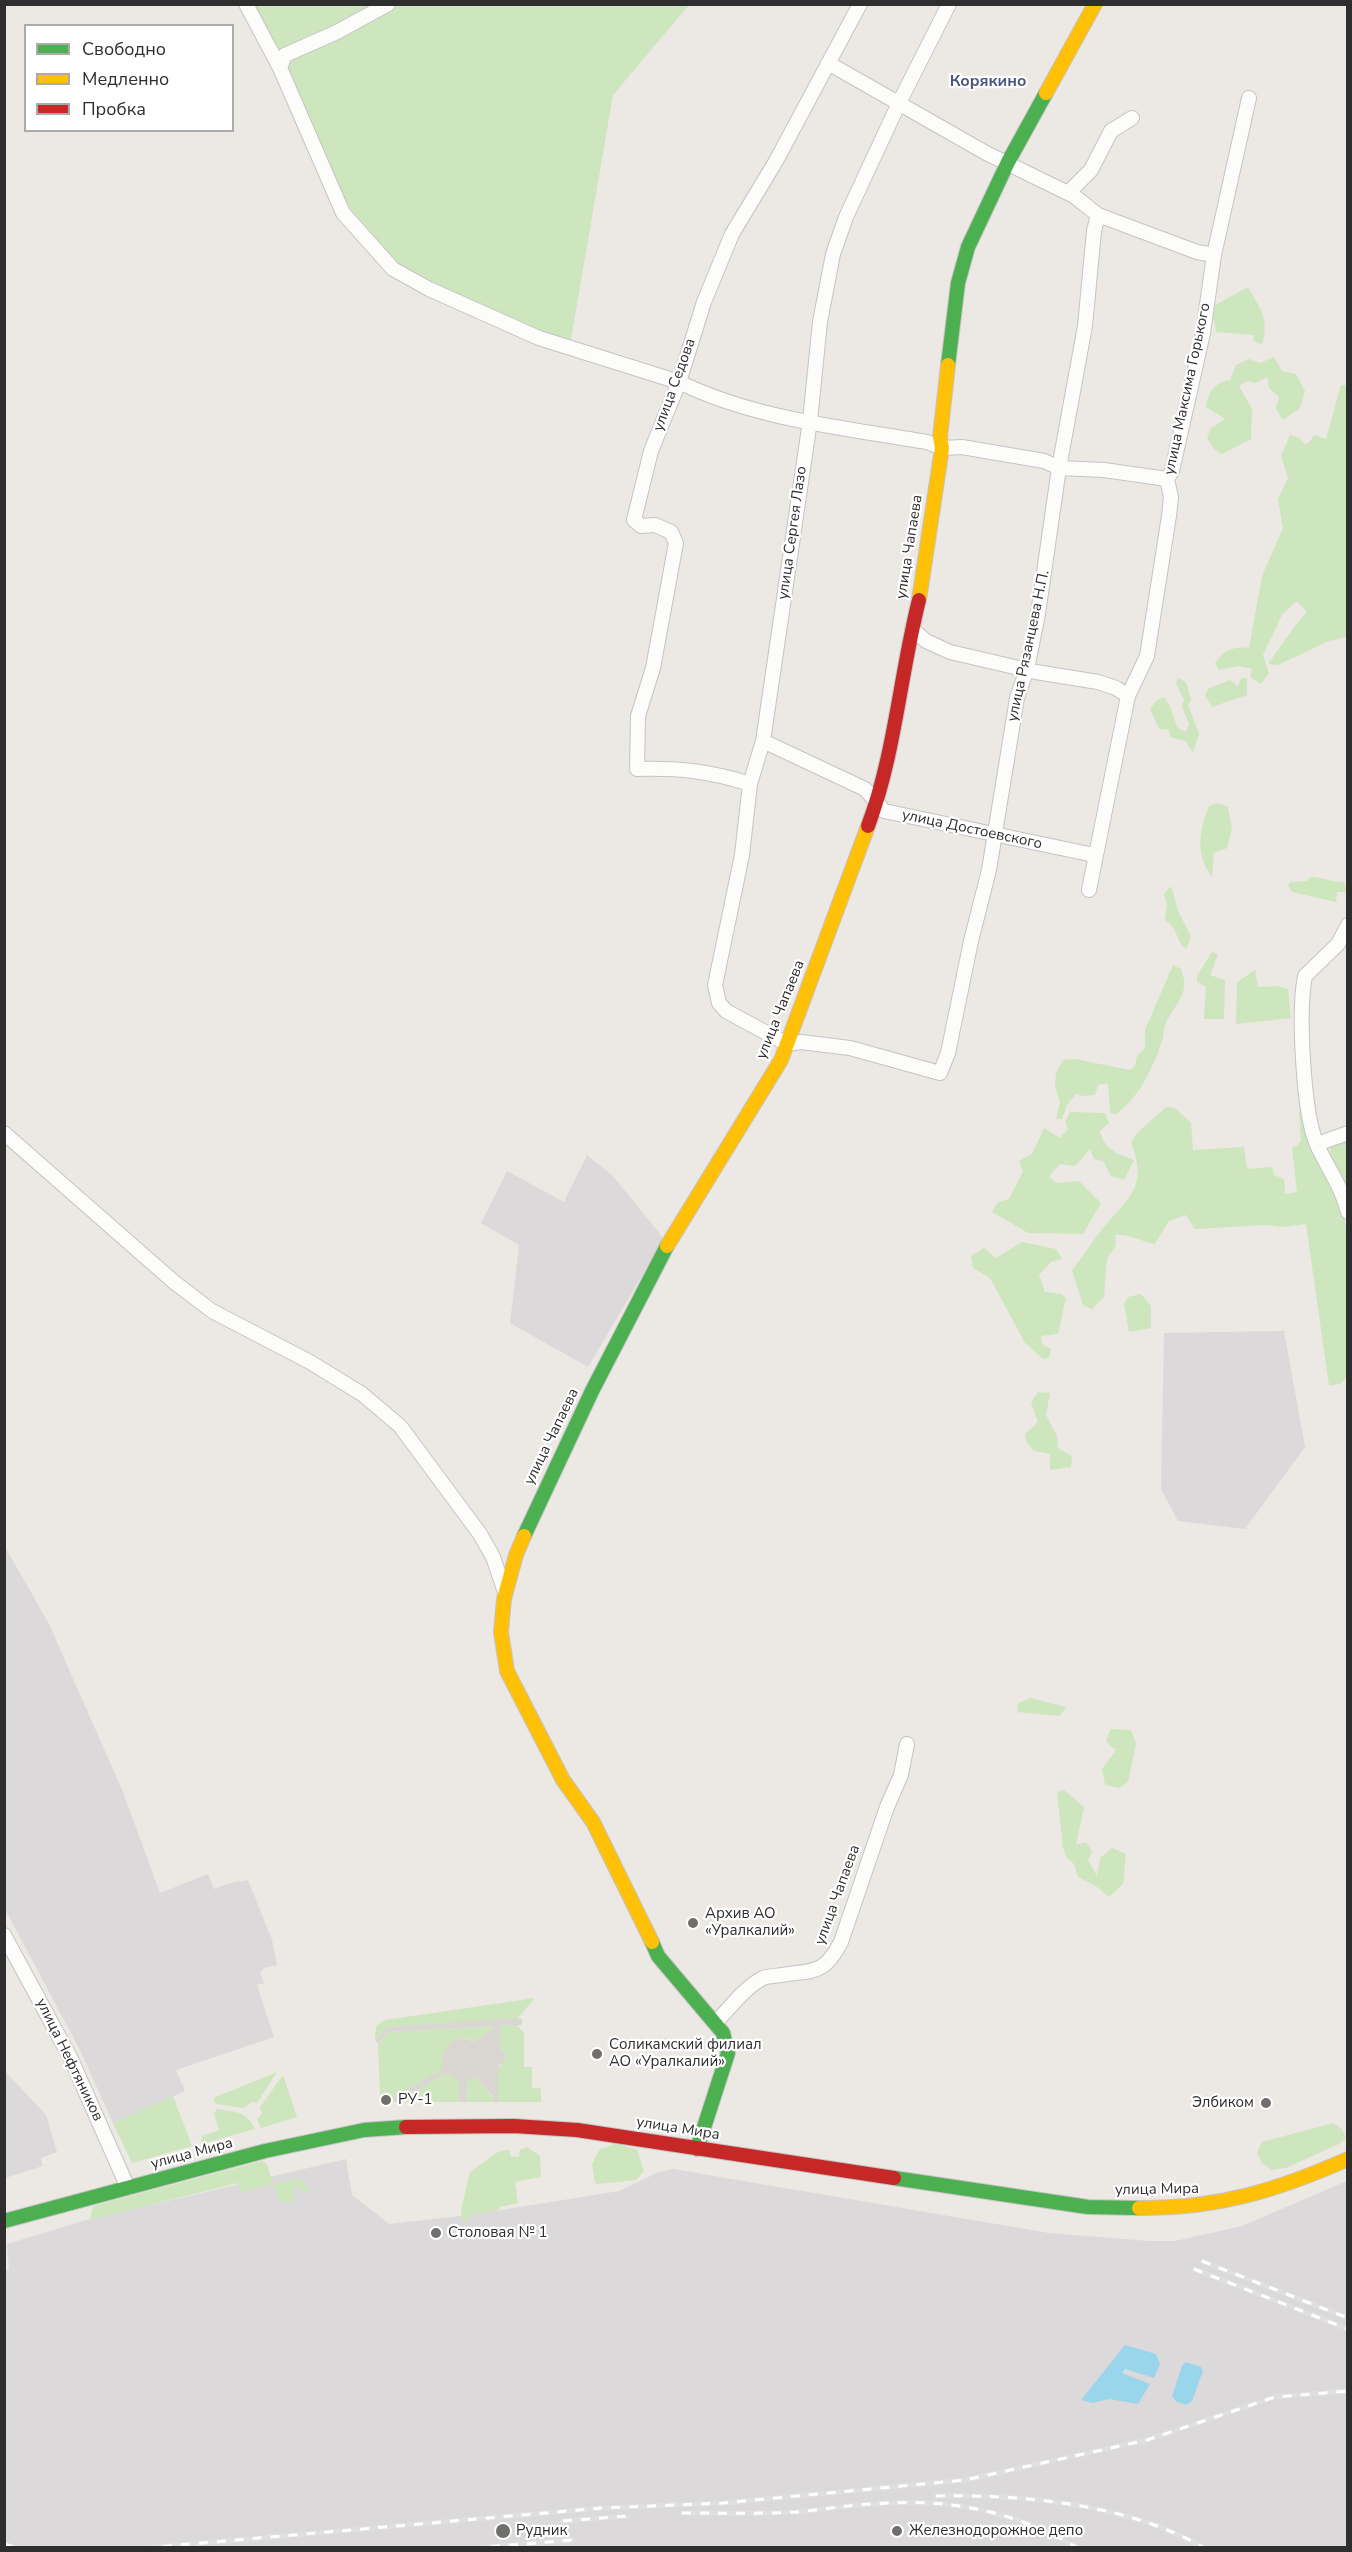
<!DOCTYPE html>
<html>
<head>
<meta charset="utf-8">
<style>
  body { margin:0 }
  #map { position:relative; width:1352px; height:2552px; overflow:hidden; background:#ece8e4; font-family:"Nunito Sans",sans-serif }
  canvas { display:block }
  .frame { position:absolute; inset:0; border:6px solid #2e2e2e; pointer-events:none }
  .legend { position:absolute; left:24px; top:24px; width:210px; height:108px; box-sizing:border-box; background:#fff; border:2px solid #ababab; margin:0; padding:8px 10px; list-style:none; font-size:18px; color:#2e2e2e }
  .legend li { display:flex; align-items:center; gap:12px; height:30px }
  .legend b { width:30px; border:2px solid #ababab }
</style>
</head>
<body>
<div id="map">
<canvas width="1352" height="2552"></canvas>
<div class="frame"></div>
<ul class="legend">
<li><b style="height:8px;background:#4caf50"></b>Свободно</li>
<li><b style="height:8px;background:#ffc107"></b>Медленно</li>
<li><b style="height:8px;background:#c62828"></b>Пробка</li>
</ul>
</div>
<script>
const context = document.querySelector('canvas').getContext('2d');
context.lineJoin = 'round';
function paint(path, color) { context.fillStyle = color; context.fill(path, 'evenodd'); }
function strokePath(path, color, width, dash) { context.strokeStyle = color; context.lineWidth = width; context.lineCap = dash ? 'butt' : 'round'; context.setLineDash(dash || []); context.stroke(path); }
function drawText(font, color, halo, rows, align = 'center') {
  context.font = font + ' "Nunito Sans",sans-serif'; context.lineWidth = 4.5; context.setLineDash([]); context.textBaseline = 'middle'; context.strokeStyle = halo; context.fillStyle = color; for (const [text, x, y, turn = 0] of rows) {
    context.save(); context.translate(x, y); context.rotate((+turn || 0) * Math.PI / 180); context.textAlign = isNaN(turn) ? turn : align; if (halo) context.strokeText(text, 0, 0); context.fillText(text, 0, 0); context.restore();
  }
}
const industrial = new Path2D(`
  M587,1155L613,1176L664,1239L588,1367L510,1323L519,1245L481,1223L507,1171L564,1202Z
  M1284,1331L1305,1447L1245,1529L1178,1521L1161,1489L1164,1333Z
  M4,1545L49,1624L123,1792L160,1893L208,1874L214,1889L230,1883L248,1880L272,1940L277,1965L264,1968L260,1973L264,1983L257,1985L274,2037L176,2070L185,2091L113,2123L80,2050L5,1909Z
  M5,2071L46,2115L57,2152L41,2158L43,2166L5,2178Z
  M346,2159L352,2195L389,2224L470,2215L619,2191L657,2173L673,2169L1049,2233L1149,2241H1175L1242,2226L1347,2181V2547L5,2548L4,2271L9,2269L7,2244L83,2221Z`);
const green = new Path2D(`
  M246,5H689L613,95L570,345L455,303L387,256L354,216Z
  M1248,287C1260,309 1270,319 1262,345L1253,341L1254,335L1216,332L1215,324L1211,314L1213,306Z
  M1274,357L1282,371L1296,374L1305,391L1300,408L1283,420L1276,409L1279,397L1269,388L1267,377L1256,383L1248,381L1239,386L1252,409L1251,439L1222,454L1214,449L1207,438L1211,428L1225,419L1206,407C1208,392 1214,383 1230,380L1236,365L1249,359L1260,363Z
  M1341,385H1348L1347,637L1329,641L1278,665L1268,664L1297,623L1307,612L1297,601L1283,613L1263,655L1269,673L1261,684L1250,677L1252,669L1239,666L1219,670L1215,663C1224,650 1233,646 1249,648L1262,576L1283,528L1278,499L1288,478L1281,456L1290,435L1299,438L1306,445L1315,435L1326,439Z
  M1178,678L1186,682L1191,700L1188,705L1199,734L1193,752L1185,741L1170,737L1169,730L1159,729L1150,709L1156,701L1164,697L1170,706L1177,727L1186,732L1189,724L1182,707L1184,700L1176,683Z
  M1241,678H1247V695L1212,707L1205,695L1208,689L1230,680L1238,686Z
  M1216,803L1228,807L1232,828L1227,848L1214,853L1212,877C1195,854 1199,831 1209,806Z
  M1311,877C1321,877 1336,883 1344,882L1347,892H1337L1336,902L1292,892L1288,885L1291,882L1306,881Z
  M1171,886C1175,895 1176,908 1180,915C1184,923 1188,929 1191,937L1186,949C1174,939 1180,930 1165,920L1167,905L1164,894Z
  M1212,952L1218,954L1210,975L1225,980L1224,1019H1204L1206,987L1197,982V976Z
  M1173,965L1181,969C1191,994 1176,1002 1166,1023C1163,1029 1164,1035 1162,1041C1153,1067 1140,1097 1116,1114L1110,1113L1108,1083L1098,1085L1095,1095L1081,1096L1076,1094L1067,1105L1062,1119H1056L1060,1102L1055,1087L1056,1073L1063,1060L1075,1059L1130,1070L1135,1066L1137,1056L1145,1048V1030Z
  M1255,970L1258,987L1278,986L1288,989L1291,1018L1236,1024L1237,982Z
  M1166,1107L1175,1108L1191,1123L1193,1150L1244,1147L1247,1169L1272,1167L1274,1175L1284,1179L1285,1194L1297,1192L1292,1147L1298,1145L1301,1140L1299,1110L1303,1111L1313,1154L1336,1188L1334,1196L1342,1200L1348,1244L1347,1376L1342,1383L1329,1386L1306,1224L1281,1227L1266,1225L1195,1229L1186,1215L1169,1221L1155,1244C1138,1241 1133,1234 1115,1235L1116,1245L1107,1259L1104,1297L1092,1309L1083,1305L1072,1270C1083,1257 1092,1241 1103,1228C1130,1196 1148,1187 1131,1142L1137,1133Z
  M1070,1112L1105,1113L1109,1123L1100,1131C1104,1149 1117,1154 1134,1160L1124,1180L1111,1176L1103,1161L1094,1159L1090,1149L1075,1166L1060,1164L1049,1176L1056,1183L1079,1181L1101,1203L1083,1234L1028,1233L992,1212L998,1202L1009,1199L1023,1171L1019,1161L1032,1154L1044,1128L1060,1138L1068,1129L1065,1122Z
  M1347,1137V1186C1335,1176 1328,1159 1331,1143Z
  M1022,1242L1056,1249L1062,1259L1051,1262L1039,1275L1045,1292L1061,1294L1066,1298L1058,1334L1041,1336L1042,1344L1051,1349L1049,1358L1043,1359L1025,1343L990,1278L973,1268L971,1256L984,1248L996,1258Z
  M1141,1294L1151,1306V1328L1129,1332L1124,1304L1128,1297Z
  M1038,1392L1050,1393L1046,1415L1057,1436L1058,1448L1072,1456L1071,1467L1050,1470V1454L1034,1451L1027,1443L1025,1434L1038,1422L1031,1403Z
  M1031,1698L1066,1707L1060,1716L1017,1712L1018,1703Z
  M1110,1729L1131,1730L1136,1744L1128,1782L1119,1788L1105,1785L1102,1769L1116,1750L1106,1742Z
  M1064,1790L1084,1807L1076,1845L1086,1842L1092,1851L1088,1860L1097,1876L1100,1858L1112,1848L1126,1854L1123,1884L1109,1897L1097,1887L1078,1877L1074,1864L1067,1858L1063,1848L1057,1792Z
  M535,1998L517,2019L388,2027L375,2040L376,2026L385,2020Z
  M517,2025L524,2033V2067H532V2088H541V2102H498V2067L501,2066L503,2052L500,2050V2026Z
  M495,2026V2028L475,2042L465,2038L451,2041L443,2066L444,2069L395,2097L394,2102H391V2096H380L378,2043L389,2032Z
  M277,2072L257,2103L252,2102L244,2108L216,2104L213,2098Z
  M446,2073L459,2080V2102H404V2097Z
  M283,2075L297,2117L261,2128L257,2119L262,2114L260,2107Z
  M475,2077L494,2098V2102H466L467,2081Z
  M173,2096L192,2146L132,2163L113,2123Z
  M217,2109C236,2112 247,2111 255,2129L201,2144L202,2136L219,2130L214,2114Z
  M1333,2123L1342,2129L1346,2138L1339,2144L1286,2168L1272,2170L1262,2163L1257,2152L1262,2142Z
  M615,2144L637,2149L644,2171L636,2180L598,2184L595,2183L592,2164L600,2149Z
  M527,2147L540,2156L541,2177L515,2182L518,2203L500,2207L499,2210L470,2215V2219L462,2220L461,2210L470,2172L498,2152L510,2149V2156L519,2157L520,2150Z
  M262,2161L267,2164L273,2184L301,2178L310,2192L303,2193L300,2187L297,2186L293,2190L297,2196L290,2202H280L273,2184L241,2192L238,2183L90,2220L93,2206Z`);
const plaza = new Path2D(`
  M514,2018L522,2019V2025L500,2026V2049L505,2054L506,2059L498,2067V2102H494V2097L475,2077L467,2081L466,2102H459V2081L446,2073L405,2097L404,2102H394L395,2097L443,2069L442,2055L451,2041L462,2038L475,2042L495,2026L389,2032L378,2043L375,2040L388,2027Z`);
const water = new Path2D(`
  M1125,2345L1156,2354L1160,2364L1154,2378L1125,2369L1122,2373L1150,2384L1138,2404L1109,2399L1093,2403L1081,2400Z
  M1186,2362L1201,2367L1203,2371L1192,2401L1186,2405L1177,2402L1172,2396L1182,2366Z`);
const street = new Path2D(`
  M246,4L280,68L343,213L393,269L429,289L539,338L679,382C754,419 845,428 927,442L942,448L962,447L1044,461L1059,468L1104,470L1167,479
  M949,4L899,103L846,217L833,254L820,322L810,421L763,741L750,784L742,855L715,985L719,1003L726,1011L787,1044L801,1042L850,1048L940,1073L948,1053L971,941L989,870L1017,698L1027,669L1038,614L1059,468L1085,326L1094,231L1098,215
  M828,63L986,153L1074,196L1098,215L1197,252L1214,255
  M280,68L285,55L337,32L388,4
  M1068,193L1091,170L1111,131L1132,118
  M912,629L926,641L950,652L1036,672L1098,682L1116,688L1128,696
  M763,741L865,789L884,811L1094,855
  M750,784C710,771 679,768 637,769L638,716L653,668L676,543L671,532L655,525L641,526L634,520L651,451L679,382L704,302L732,234L776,161L860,4
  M1089,890L1128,696L1147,656L1169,516L1171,497L1167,479L1172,471L1203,333L1214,255L1249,98
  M1348,925L1338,944L1305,976C1298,1011 1303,1113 1317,1145C1328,1169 1341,1185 1348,1212
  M4,1133L174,1282L212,1311L310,1362L362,1394L400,1426L480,1534L493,1557L505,1592
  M1317,1144L1348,1133
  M4,1935L71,2059L128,2188
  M715,2023C729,2009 745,1987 763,1978C768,1976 776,1976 781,1975C814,1970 824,1975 841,1942L887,1807L901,1775L907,1744`);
const fast = new Path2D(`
  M948,365L958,283L968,247L1008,162L1046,93
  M524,1536L592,1391L667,1246
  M652,1942L658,1956L723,2033L728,2053L697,2149
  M894,2178L1088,2207L1139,2208
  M4,2221L265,2151L364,2130L406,2127`);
const slow = new Path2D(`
  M1046,93L1095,4
  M919,600L942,448L940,437L948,365
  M667,1246L781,1060L868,826
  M524,1536L516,1555L504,1599L501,1632L507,1671L563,1780L593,1822L652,1942
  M1139,2208C1217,2209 1278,2190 1348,2159`);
const jam = new Path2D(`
  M868,826C895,754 900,675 919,600
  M406,2127L514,2126L577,2130L894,2178`);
const rail = new Path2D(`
  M1202,2261L1348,2318
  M1194,2269L1348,2329
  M936,2496C1020,2494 1130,2504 1204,2548
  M682,2513C720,2513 758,2514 796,2512C822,2510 847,2505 873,2504C948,2498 1012,2510 1078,2548
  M563,2521L628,2516
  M4,2544L17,2548
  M145,2548L602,2508L723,2503L965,2480L1147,2440L1275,2397L1348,2391
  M473,2548L573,2540`);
const markers = [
  [693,1923,6,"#706f6e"],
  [597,2054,6,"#706f6e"],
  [386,2100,6,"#706f6e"],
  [1266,2103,6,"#706f6e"],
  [436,2233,6,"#706f6e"],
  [503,2531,8,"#706f6e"],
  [897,2531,6,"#706f6e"]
];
const streetNames = [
  ["улица Седова",675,385,-70],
  ["улица Максима Горького",1188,389,-78],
  ["улица Сергея Лазо",793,533,-82],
  ["улица Чапаева",910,547,-81],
  ["улица Рязанцева Н.П.",1029,646,-78],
  ["улица Достоевского",972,830,12],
  ["улица Чапаева",781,1010,-68],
  ["улица Чапаева",552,1437,-64],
  ["улица Чапаева",838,1895,-70],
  ["улица Нефтяников",69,2060,64],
  ["улица Мира",678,2129,9],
  ["улица Мира",192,2154,-15],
  ["улица Мира",1157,2190,-1]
];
const poiNames = [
  ["Архив АО",705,1914],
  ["«Уралкалий»",705,1931],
  ["Соликамский филиал",609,2045],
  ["АО «Уралкалий»",609,2062],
  ["РУ-1",398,2100],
  ["Элбиком",1254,2103,"right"],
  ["Столовая № 1",448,2233],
  ["Рудник",516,2531],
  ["Железнодорожное депо",909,2531]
];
const neighbourhoodNames = [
  ["Корякино",988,82]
];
paint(industrial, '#dcd9db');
paint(green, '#cee6be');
paint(plaza, '#dad6d2');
paint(water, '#99d6ec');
strokePath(street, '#c5c4c5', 16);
strokePath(fast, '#c5c4c5', 16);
strokePath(slow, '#c5c4c5', 16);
strokePath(jam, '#c5c4c5', 16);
strokePath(street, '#fcfcfb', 14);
strokePath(fast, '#4caf50', 14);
strokePath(slow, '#ffc107', 14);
strokePath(jam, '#c62828', 14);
strokePath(rail, '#dfdfe1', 5);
strokePath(rail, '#fff', 3, [9]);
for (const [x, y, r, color] of markers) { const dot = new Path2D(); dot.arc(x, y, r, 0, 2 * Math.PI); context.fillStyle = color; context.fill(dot); strokePath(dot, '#fff', 2); }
drawText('15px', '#2e2e2e', '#fff', streetNames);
drawText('15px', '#2e2e2e', '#fff', poiNames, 'left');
drawText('bold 16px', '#4d5680', '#fff', neighbourhoodNames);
</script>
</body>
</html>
